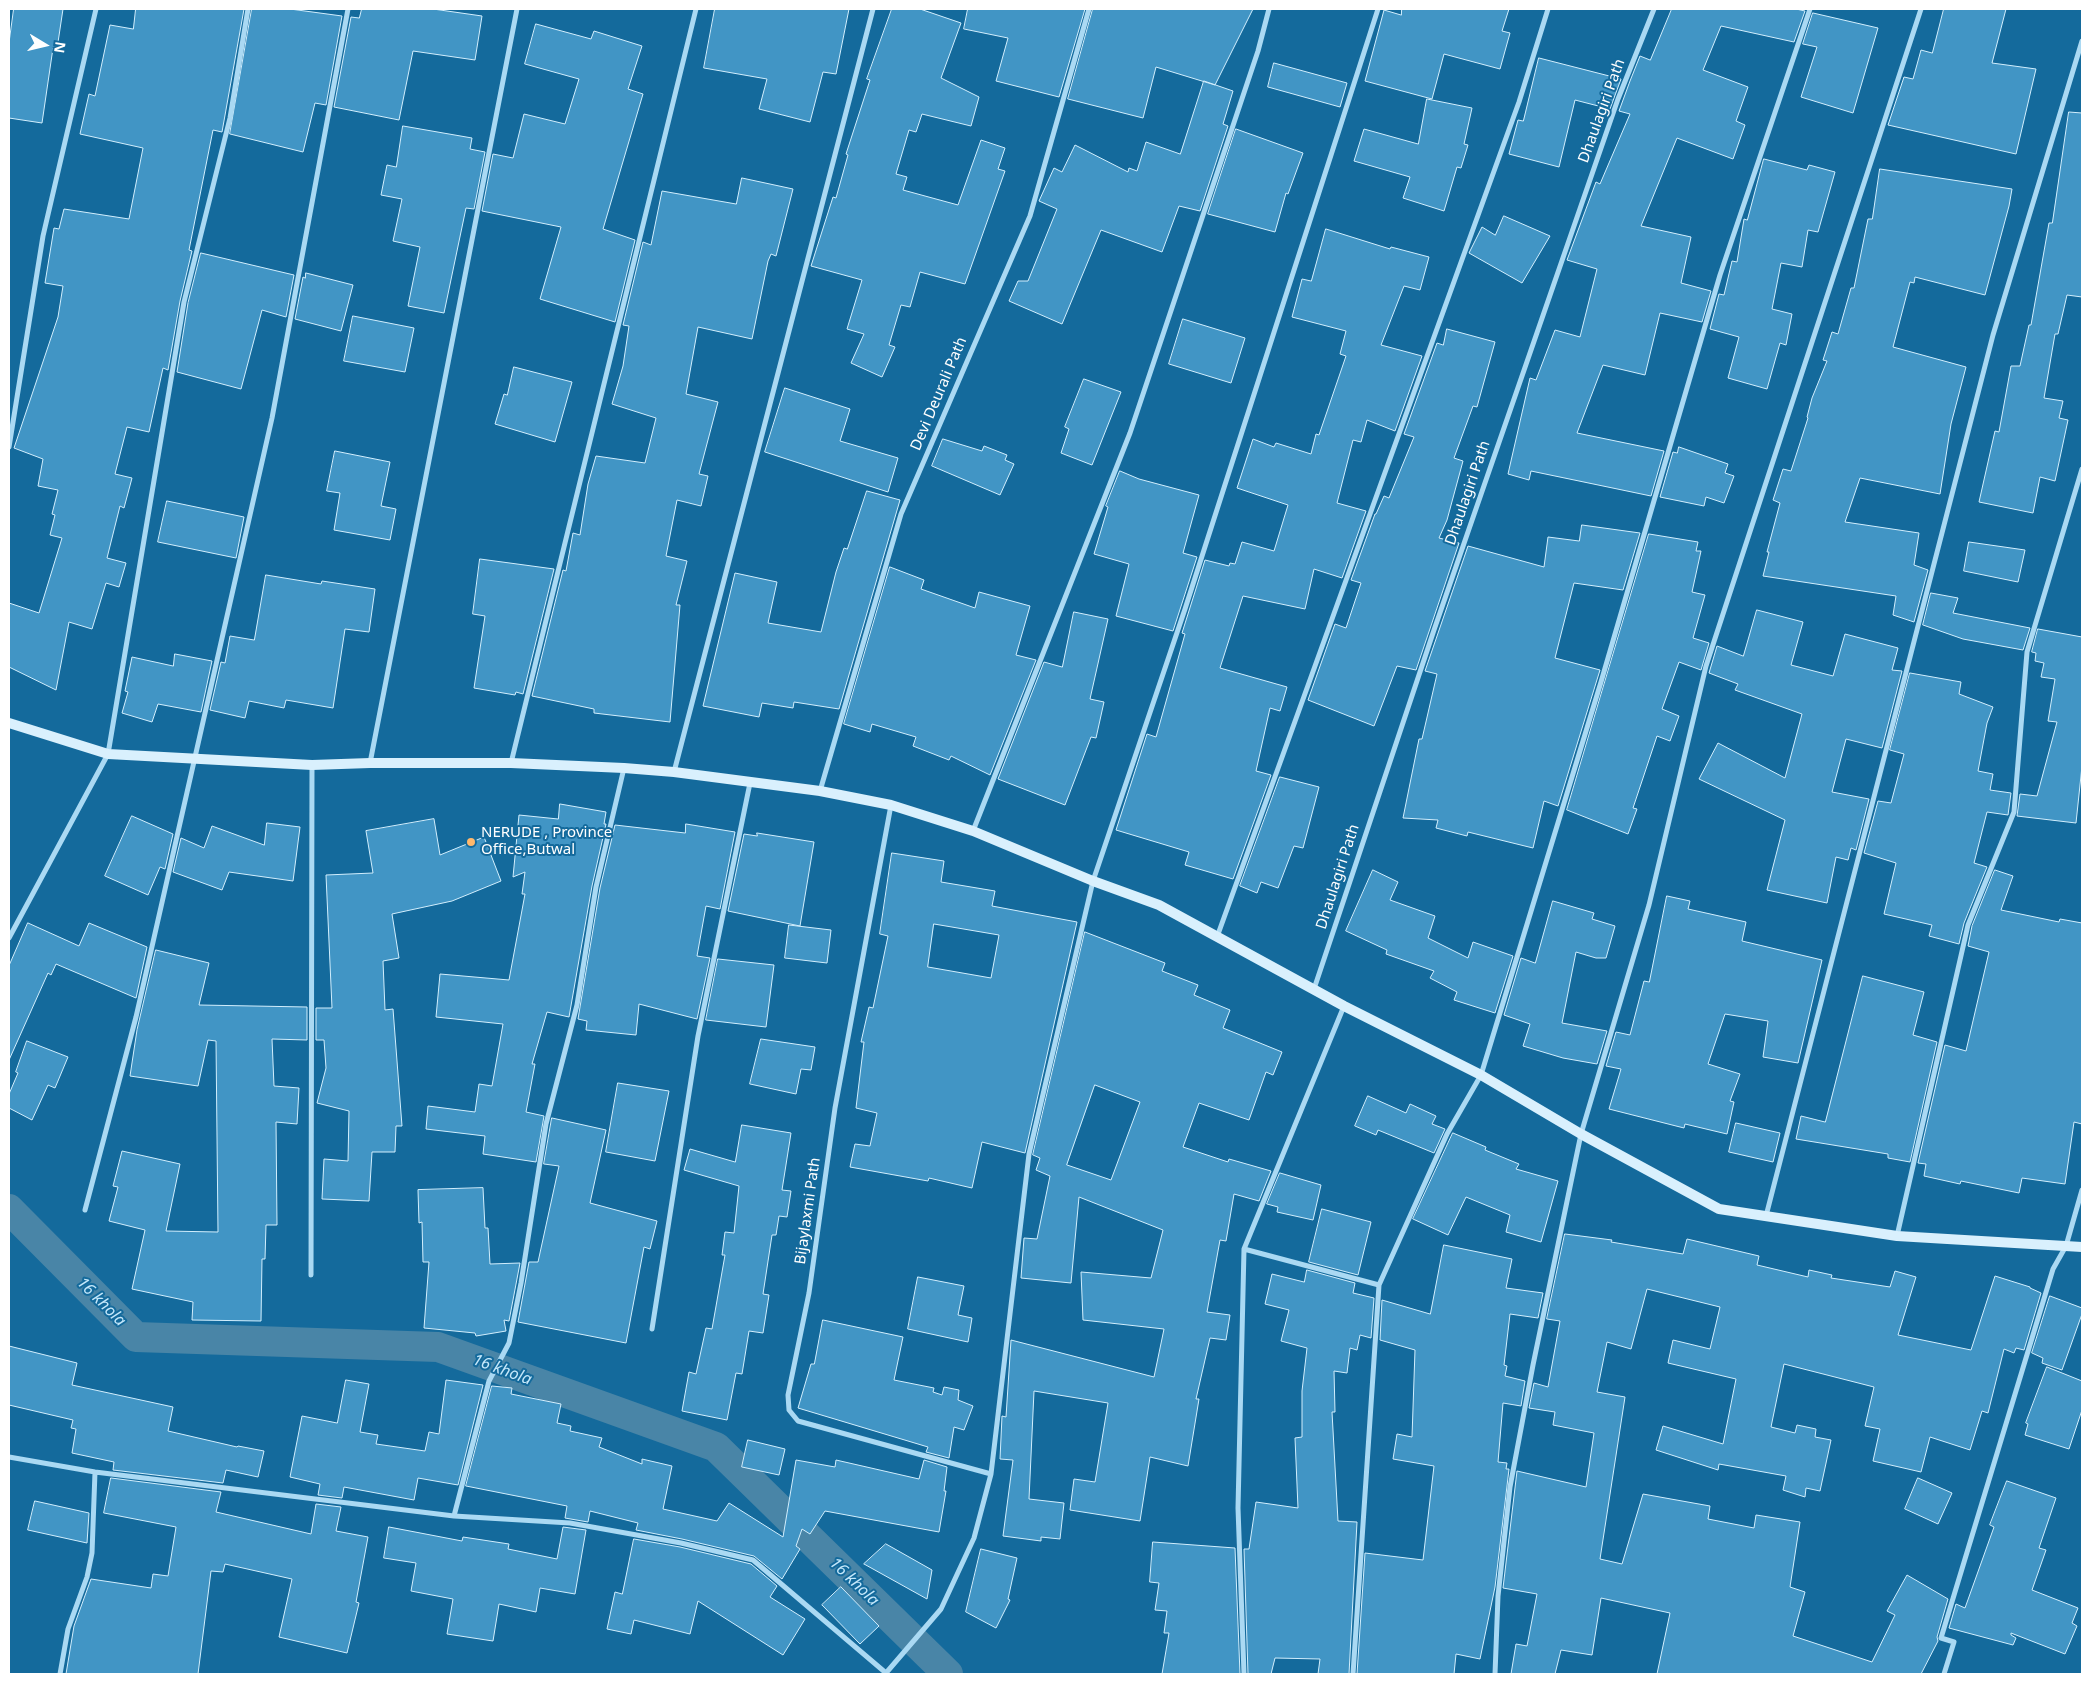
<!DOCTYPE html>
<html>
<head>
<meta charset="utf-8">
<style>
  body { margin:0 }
  #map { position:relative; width:2091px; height:1683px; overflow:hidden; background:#146a9c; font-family:"Noto Sans",sans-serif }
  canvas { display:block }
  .frame { position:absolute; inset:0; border:10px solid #fff; pointer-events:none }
  .north { position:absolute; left:20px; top:20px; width:50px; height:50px; -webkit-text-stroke:4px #146a9c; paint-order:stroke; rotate:99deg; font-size:14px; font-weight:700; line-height:20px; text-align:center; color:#fff }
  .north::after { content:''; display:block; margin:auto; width:18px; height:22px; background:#fff; clip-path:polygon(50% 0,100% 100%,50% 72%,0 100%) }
</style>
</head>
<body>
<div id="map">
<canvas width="2091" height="1683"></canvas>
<div class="frame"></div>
<div class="north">N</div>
</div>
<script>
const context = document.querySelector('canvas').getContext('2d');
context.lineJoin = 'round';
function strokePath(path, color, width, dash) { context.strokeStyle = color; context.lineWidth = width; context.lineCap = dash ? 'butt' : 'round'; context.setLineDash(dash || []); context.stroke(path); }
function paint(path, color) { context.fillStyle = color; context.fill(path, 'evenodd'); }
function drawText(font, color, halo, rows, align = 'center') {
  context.font = font + ' "Noto Sans",sans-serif'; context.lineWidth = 4; context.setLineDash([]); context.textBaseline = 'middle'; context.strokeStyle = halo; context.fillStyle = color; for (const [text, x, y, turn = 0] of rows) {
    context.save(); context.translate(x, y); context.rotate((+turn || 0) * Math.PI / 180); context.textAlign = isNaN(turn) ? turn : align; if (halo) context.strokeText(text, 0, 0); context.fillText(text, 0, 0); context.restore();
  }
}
const canal = new Path2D(`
  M9,1209L136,1337L438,1347L716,1447L948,1674`);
const building = new Path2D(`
  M14,9H63L57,49L53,48L42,123L9,118V43Z
  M136,9H244L222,132L213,130L189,250L192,251L180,301L168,370L163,368L149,432L127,427L115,474L132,478L124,508L120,506L107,558L126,563L119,587L106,583L92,629L69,622L56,690L9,667V603L39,613L62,538L50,535L55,515L52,514L58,490L38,486L43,459L14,448L58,317L63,286L45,283L54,228L59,229L64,209L129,219L143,148L80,134L89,94L95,96L110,25L133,29Z
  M252,9H290L342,16L326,105L315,103L303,152L230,134Z
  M362,9H433L482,16L475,60L413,51L399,120L334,107L351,17L359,18Z
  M715,9H849L836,74L823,72L810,122L759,109L767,79L704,68Z
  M892,9H920L961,23L941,78L979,97L971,126L922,114L916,132L909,130L896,174L907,177L903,190L958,205L981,140L1005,148L998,169L1005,171L965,284L920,272L910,307L901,305L889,345L895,347L882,377L851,363L864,334L847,329L862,280L811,266L833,197L836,198L848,155L846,154L870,80L867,79Z
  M968,9H1085L1059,97L996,81L1008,38L964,29Z
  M1093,9H1253L1215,85L1156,67L1143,118L1068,99Z
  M1402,9H1509L1502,31L1510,33L1500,69L1444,54L1432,99L1365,81L1384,10L1401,15Z
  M1672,9H1796L1805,11L1794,42L1721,26L1703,70L1748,87L1736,121L1745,125L1733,159L1677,138L1641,226L1691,237L1681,283L1711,291L1702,322L1660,313L1645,375L1603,365L1577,433L1664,451L1651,496L1531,471L1529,480L1508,474L1530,378L1536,380L1555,330L1580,337L1597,269L1567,260L1596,182L1600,184L1630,114L1619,111L1630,81L1640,56L1650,60Z
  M1944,9H2006L1992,63L2036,69L2016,154L1888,125L1904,77L1913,79L1921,50L1932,53Z
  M1813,13L1878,28L1853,113L1801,97L1817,47L1803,44Z
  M536,24L591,39L594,31L642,46L628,89L643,94L603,229L635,240L615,322L540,299L561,227L482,211L493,154L513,158L524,114L565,124L579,79L525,64Z
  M1539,58L1621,79L1610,109L1575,100L1559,167L1509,154L1518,120L1523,121Z
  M1274,63L1347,83L1340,107L1268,87Z
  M1204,81L1233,91L1223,124L1228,126L1200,211L1179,206L1162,252L1101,230L1062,324L1009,301L1018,281H1028L1057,209L1039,201L1054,168L1062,172L1075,145L1128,172L1129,168L1137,171L1146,142L1180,154Z
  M1427,99L1472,108L1464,144L1468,145L1461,168L1457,167L1444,211L1403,198L1410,177L1354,161L1364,129L1418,144Z
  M2069,112L2082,113V297L2067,295L2058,334H2055L2044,398L2063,401L2059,418L2068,420L2055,481L2040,477L2033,513L1979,502L1995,431L1999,432L2011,366H2020L2029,325H2031L2049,223H2052Z
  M403,126L472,138L470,149L485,152L474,209L466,208L444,313L408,306L420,247L393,241L402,199L381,195L387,165L396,167Z
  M1236,129L1303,153L1288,194L1286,193L1275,232L1208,214Z
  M1764,159L1807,170L1809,165L1835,172L1818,232L1808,230L1802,267L1781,263L1772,309L1792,314L1786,345L1780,343L1767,389L1728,378L1739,337L1710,329L1719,294L1724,295L1732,261L1737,262L1744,219L1747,220Z
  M1880,169L2012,189L2009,206L1985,295L1915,277L1914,283L1910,282L1893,347L1966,367L1951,424L1940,494L1860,478L1845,522L1919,533L1914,565L1928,570L1914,622L1893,615L1896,596L1763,576L1769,552H1767L1780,503L1773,500L1783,469L1791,471L1808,418L1807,417L1812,398L1827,361L1823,360L1832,332L1838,334L1851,288H1854L1868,219H1872Z
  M742,178L793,189L776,256L771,254L768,261L752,339L698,327L686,394L718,402L699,474L708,476L701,506L677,500L666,556L687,561L676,605H680L670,722L594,713V709L532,696L563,570L566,571L573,533L580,535L588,484L596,456L645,463L656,418L612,404L623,366L629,326L623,325L643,242L651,245L662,191L736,204Z
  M1504,216L1550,236L1522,283L1469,253L1482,227L1495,235Z
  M1326,229L1390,249L1391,247L1429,257L1420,290L1404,286L1381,345L1422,356L1395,431L1367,420L1361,442L1353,440L1337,503L1366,511L1342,578L1314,569L1305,609L1243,596L1220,668L1287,687L1280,711L1270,708L1256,771L1271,775L1233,879L1185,865L1189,852L1116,830L1147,734L1156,737L1185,634L1182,633L1205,560L1229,566L1230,563L1235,564L1242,542L1274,551L1288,505L1237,488L1253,439L1274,447L1276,443L1311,454L1316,434L1319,435L1346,356L1340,354L1346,331L1292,317L1302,279L1311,281Z
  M201,253L294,275L286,317L262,310L241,389L177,372L188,303Z
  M306,273L353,285L341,331L295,319L303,277L305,278Z
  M353,316L414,328L405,372L344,361Z
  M1183,319L1245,338L1231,383L1169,364Z
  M1447,329L1495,342L1477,407L1473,406L1454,458L1463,461L1447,520L1439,538L1459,543L1416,670L1397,666L1374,726L1308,700L1335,624L1346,628L1361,583L1351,580L1375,514H1376L1384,496L1389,498L1414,437L1404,434L1437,343L1443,345Z
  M514,367L572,382L555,442L495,424L504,394L507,395Z
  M1084,379L1121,392L1092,465L1061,453L1069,429L1065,427Z
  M785,388L850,409L840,441L898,458L888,492L765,452Z
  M943,439L982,451L984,446L1007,455L1005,460L1014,464L1000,495L932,466Z
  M1679,447L1728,464L1725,473L1734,476L1724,503L1706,497L1704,506L1660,497L1673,452L1677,453Z
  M335,451L390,462L381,506L396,509L390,540L334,530L340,493L327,491Z
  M1120,471L1139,479L1199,495L1183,553L1197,557L1173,631L1116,616L1129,564L1094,554L1108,507L1106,506Z
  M867,491L900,500L839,709L794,702L793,708L762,703L759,717L703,706L735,573L777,582L768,623L821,632L836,572L844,548L847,549Z
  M167,501L244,517L236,558L158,542Z
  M1582,525L1640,533L1623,590L1574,583L1555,658L1600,670L1558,806L1544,801L1533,848L1468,832L1467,836L1436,828L1438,820L1403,818L1419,739H1422L1437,674L1425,671L1468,546L1544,567L1548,537L1579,541Z
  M1649,534L1698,542L1696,551H1701L1692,592L1705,595L1693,638L1709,643L1701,670L1679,662L1662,709L1679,716L1670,741L1657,736L1633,808L1637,809L1628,834L1567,810Z
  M1969,542L2025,550L2018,582L1964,571Z
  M480,559L554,569L523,694L516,692L515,695L474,688L485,616L473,614Z
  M890,567L924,580L921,589L975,608L979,592L1030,606L1016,655L1036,660L990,775L951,756L949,760L913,746L916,737L872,724L870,732L844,724Z
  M266,575L321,584L322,581L375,589L369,632L345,629L333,708L286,700L284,708L249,701L245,718L210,710L221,662L225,663L230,636L254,640Z
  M1931,593L1958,598L1953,613L2030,628L2023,650L1963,639L1923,625Z
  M1757,610L1803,622L1791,665L1833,676L1845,634L1898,648L1892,670L1902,671L1882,748L1846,739L1832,792L1869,799L1856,850L1851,848L1848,860L1836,857L1827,903L1767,890L1785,820L1699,779L1718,743L1785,778L1802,714L1735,690L1738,684L1709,673L1717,646L1743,656Z
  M1074,612L1108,619L1090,699L1104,702L1096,738L1091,737L1065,805L998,779L1044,662L1062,667Z
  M2038,629L2082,637V766L2076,823L2017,816L2020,794L2037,796L2057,722L2048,721L2055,679L2041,677L2044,663L2035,661L2036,653L2032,652Z
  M175,654L212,661L201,712L158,704L152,722L122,713L128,692L125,691L132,657L173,666Z
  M1910,673L1961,682L1959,694L1993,707L1987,723L1978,771L1993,774L1990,790L2011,793L2008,815L1987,812L1974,863L1987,867L1964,923L1959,944L1929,936L1932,925L1884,914L1896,863L1864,853L1878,801L1891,803L1904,754L1890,750Z
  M1280,777L1319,787L1303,848L1294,846L1278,888L1261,882L1257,893L1240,886Z
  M560,804L606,812L604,824H606L592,886L569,1017L547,1012L532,1064H535L526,1112L544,1116L536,1162L483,1154L485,1136L426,1129L428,1106L475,1112L479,1084L492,1086L503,1024L436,1017L440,974L509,980L525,894H522L525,872L513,877L519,815L558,819Z
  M132,816L173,834L165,869L160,867L148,895L105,876Z
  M434,819L440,855L484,837L501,881L452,901L392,914L399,958L383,961L385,1010L393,1009L402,1126H396L395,1152H372L369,1201L322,1199L324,1159L348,1161L349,1111L317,1103L326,1068L324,1040H316V1008H332L326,875L373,873L366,831Z
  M267,823L300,827L293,881L229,872L222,890L173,872L181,838L204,848L212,826L264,845Z
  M686,824L735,832L720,909L706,906L697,956L710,958L697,1019L639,1004L636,1035L586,1030L587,1021L578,1019L600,888L615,825L685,833Z
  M757,833L814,842L800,926L728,911L744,834L757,836Z
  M892,853L944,861L941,882L995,891L992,906L1077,922L1025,1153L982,1142L972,1188L929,1178L928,1181L850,1167L855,1144L870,1146L877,1113L856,1108L864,1042H861L869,1007L873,1008L888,936L880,934ZM934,924L999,935L991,978L928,967Z
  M1373,870L1398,882L1390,900L1435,916L1428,938L1468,958L1473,942L1513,956L1495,1013L1454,1000L1457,992L1430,978L1434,971L1386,954L1387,950L1346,931Z
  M1995,870L2013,876L2001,910L2059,922L2060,919L2082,923V1124L2074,1122L2065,1184L2022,1178L2019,1193L1961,1181L1960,1184L1924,1176L1926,1164L1918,1163L1945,1045L1966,1051L1989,952L1968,946L1972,926Z
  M1667,896L1690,901L1688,909L1746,922L1742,941L1822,960L1798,1063L1763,1057L1768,1021L1725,1014L1708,1064L1740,1074L1730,1101L1734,1102L1727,1134L1685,1124L1684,1128L1609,1109L1621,1069L1606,1066L1616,1032L1630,1035L1644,981L1649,982Z
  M1553,901L1594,913L1592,919L1615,926L1606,958H1596L1576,952L1562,1023L1607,1031L1597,1064L1563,1058L1523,1046L1530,1024L1504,1015L1521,958L1535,963Z
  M28,923L79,946L89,923L147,947L136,998L56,964L51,975L48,973L9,1060V966Z
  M789,925L831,930L827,963L785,958Z
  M1085,932L1165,963L1162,971L1198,985L1194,995L1230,1010L1223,1028L1282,1052L1273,1075L1266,1072L1249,1120L1199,1103L1183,1147L1228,1162L1229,1159L1271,1171L1259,1201L1234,1194L1226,1241L1220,1240L1207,1312L1230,1315L1226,1340L1210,1338L1196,1399H1199L1188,1466L1150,1457L1140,1521L1070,1510L1074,1479L1095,1482L1108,1403L1034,1391L1029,1499L1064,1503L1060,1539L1041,1537V1541L1003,1536L1013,1460L1000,1459L1002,1416L1006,1417L1011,1340L1154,1377L1164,1329L1083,1320L1081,1272L1151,1278L1163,1230L1079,1197L1071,1283L1021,1278L1024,1238L1037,1239L1050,1176L1036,1170L1040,1158L1033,1155ZM1095,1085L1140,1102L1111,1180L1067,1165Z
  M156,950L209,963L199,1005L307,1007V1040L272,1039L274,1086L299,1088L297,1124L276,1122L277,1225H266L265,1259H262L261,1321L192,1320L193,1302L132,1289L145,1230L109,1221L118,1187L113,1186L122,1151L180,1164L166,1231L218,1232L216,1041L208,1040L198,1086L130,1076L137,1030Z
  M718,959L774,965L766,1027L706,1020Z
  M1863,976L1924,992L1913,1035L1937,1042L1910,1162L1888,1158V1154L1796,1139L1801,1116L1825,1122Z
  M761,1039L815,1047L811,1070L801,1069L796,1094L750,1084Z
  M27,1041L68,1057L55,1088L48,1085L32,1120L9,1108V1094L18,1073L16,1072Z
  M618,1083L669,1091L655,1161L606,1152Z
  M1368,1096L1406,1113L1410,1104L1436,1116L1432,1124L1445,1129L1434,1153L1378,1130L1376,1135L1355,1126Z
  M552,1118L606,1130L590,1203L657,1221L650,1249L644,1247L626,1343L518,1322L529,1262H538L559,1166L544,1164Z
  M1736,1123L1780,1133L1773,1162L1729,1152Z
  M742,1125L791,1133L782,1190L791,1191L787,1217L779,1216L776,1235H772L763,1294L769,1295L763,1333L749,1331L742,1374L736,1373L727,1420L682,1411L689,1372L696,1374L706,1328L712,1329L725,1255H722L725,1232L734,1233L739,1186L684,1170L690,1149L735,1162Z
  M1453,1133L1486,1147L1485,1150L1519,1164L1516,1169L1558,1181L1541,1242L1506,1232L1510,1215L1466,1197L1448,1235L1413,1219Z
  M1280,1173L1321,1185L1313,1220L1277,1212L1278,1207L1267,1204Z
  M483,1188L485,1228H488L490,1264L520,1263L509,1321L504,1320L506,1331L476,1336L475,1333L424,1328L429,1262H423L422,1222L419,1223L418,1190Z
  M1322,1209L1371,1222L1358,1275L1309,1262Z
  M1565,1234L1612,1240L1611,1242L1683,1254L1687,1239L1759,1256L1757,1265L1808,1277L1809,1270L1832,1275L1831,1278L1890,1287L1895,1271L1916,1277L1898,1335L1971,1350L1995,1276L2030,1287V1288L2041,1293L2024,1350L2016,1348L2014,1353L2004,1349L1988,1413L1982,1411L1970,1450L1930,1437L1921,1472L1873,1461L1880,1429L1865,1426L1874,1387L1784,1364L1771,1427L1795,1433L1797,1425L1816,1429L1815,1437L1831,1440L1820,1491L1806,1488L1805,1497L1783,1490L1786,1476L1719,1464L1718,1470L1656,1450L1663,1426L1723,1444L1736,1379L1668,1363L1673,1340L1710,1349L1720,1307L1647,1289L1631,1349L1607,1342L1597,1392L1625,1397L1600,1559L1622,1564L1643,1494L1710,1506L1708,1519L1754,1528L1756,1515L1800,1522L1790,1587L1805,1592L1793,1636L1872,1662L1895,1615L1887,1611L1907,1575L1948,1599L1937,1637L1938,1641L1921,1674H1657L1670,1613L1601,1598L1592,1655L1561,1650L1555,1674H1511L1516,1644L1527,1646L1537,1594L1503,1588L1517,1471L1586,1487L1594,1433L1553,1425L1555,1412L1529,1408L1534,1383L1548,1387L1560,1321L1547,1319Z
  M1444,1245L1512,1259L1506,1288L1543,1293L1538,1318L1510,1314L1504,1365L1507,1366L1505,1376L1525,1381L1521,1406L1503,1403L1498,1462L1507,1463L1506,1469H1509L1495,1587L1480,1659L1456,1654L1454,1674H1357L1365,1553L1423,1560L1434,1466L1393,1459L1397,1434L1412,1437L1415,1350L1380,1340L1382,1300L1430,1314Z
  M1307,1270L1355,1283L1353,1293L1374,1298L1371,1338L1360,1335L1357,1350L1350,1348L1347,1373L1334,1371L1335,1412H1332L1338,1521L1357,1522L1349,1674H1318L1320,1659L1275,1658L1271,1674H1248L1244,1549H1249L1256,1502L1298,1508L1295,1438L1302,1437V1391L1307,1348L1281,1341L1289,1310L1265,1304L1272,1274L1304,1282Z
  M918,1277L964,1286L958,1315L972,1318L968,1342L908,1329Z
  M2050,1296L2082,1308V1314L2062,1370L2042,1363L2043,1358L2032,1353Z
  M823,1320L903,1337L894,1380L934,1388L933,1392L942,1395L944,1387L959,1390L958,1400L973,1406L964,1430L954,1427L949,1458L926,1452L928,1447L798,1408L811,1364H814Z
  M9,1346L77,1363L72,1385L173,1407L168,1431L237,1447L238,1446L264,1451L258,1477L226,1470L223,1483L113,1470L114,1462L72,1453L76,1429L71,1428L73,1420L9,1405Z
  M2047,1367L2082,1381V1410L2069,1449L2025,1435L2028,1424L2026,1423Z
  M346,1380L369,1384L360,1432L378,1435L376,1444L425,1451L429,1432L439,1434L446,1380L483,1385L458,1485L418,1478L414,1500L344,1487L342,1498L318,1495L320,1484L290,1477L302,1416L337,1423Z
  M492,1386L512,1388L511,1394L561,1404L557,1423L571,1426L570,1431L602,1438L599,1447L642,1464V1459L672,1466L663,1509L717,1521L729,1503L783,1537L796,1460L835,1467L836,1460L919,1479L924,1460L947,1467L944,1491H946L939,1532L825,1511L810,1534L802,1529L796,1546L800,1549L782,1579L754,1556L682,1539L636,1530L638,1523L590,1511L588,1522L565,1518L567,1506L466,1486Z
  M748,1440L785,1449L779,1475L742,1467Z
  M111,1478L221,1492L216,1512L311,1534L316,1504L341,1507L336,1531L368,1537L356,1602L359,1603L347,1653L279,1637L292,1579L225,1564L223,1572L211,1571L198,1674H66L74,1626L91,1579L151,1588L153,1574L168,1576L176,1527L104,1513Z
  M1918,1478L1952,1493L1938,1524L1905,1509Z
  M2007,1481L2056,1498L2039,1548L2046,1550L2032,1590L2078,1608L2072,1623L2077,1626L2065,1654L2011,1633V1635L2016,1638L2013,1645L1949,1628L1956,1604L1965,1608L1994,1527L1990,1525Z
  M35,1501L89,1513L87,1543L28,1530Z
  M389,1527L462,1541L463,1537L509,1544L508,1549L557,1559L563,1527L586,1530L575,1594L540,1588L536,1612L499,1604L493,1641L447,1634L453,1599L411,1591L416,1563L384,1558Z
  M634,1539L680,1547L751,1564L777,1586L770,1597L805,1619L783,1655L698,1601L690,1634L634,1620L631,1634L607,1629L615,1592L622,1594Z
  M1153,1542L1235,1548L1240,1674H1162L1169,1633H1164L1167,1611L1155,1610L1159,1583L1150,1582Z
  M886,1544L932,1570L927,1599L864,1564Z
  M981,1549L1017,1558L1008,1599L1010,1600L996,1628L966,1612Z
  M841,1587L879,1626L860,1644L822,1605Z`);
const street = new Path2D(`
  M9,447L43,236L96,9
  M370,763L517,9
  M511,763L696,9
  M674,772L873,9
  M820,791L901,514L1030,216L1089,9
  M891,805L835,1108L809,1293L788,1395L789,1410L798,1421L991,1474
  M973,831L1130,433L1258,51L1269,9
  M1217,937L1519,102L1548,9
  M9,938L108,754L184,302L230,118L248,9
  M1314,989L1434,630L1618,99L1654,9
  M85,1210L136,1017L272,418L348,9
  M1766,1216L1993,335L2082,41
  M1897,1236L1968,925L2014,812L2027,652L2082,469
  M1244,1249L1379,1285
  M311,1275L312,765
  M652,1329L698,1036L750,783
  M9,1457L95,1472L454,1516L570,1523L681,1543L753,1560L886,1673L941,1609L974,1538L991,1474L1029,1154L1093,881L1185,609L1378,9
  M454,1516L489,1381L509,1343L521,1283L546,1124L577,1005L596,887L624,768
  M60,1674L68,1629L87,1577L92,1553L95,1472
  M1244,1674L1238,1508L1244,1249L1344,1006
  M1353,1674L1379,1285L1447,1134L1481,1075L1601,682L1720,275L1810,9
  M1495,1674L1498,1596L1510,1487L1533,1365L1581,1134L1649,905L1706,666L1921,9
  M1944,1674L1954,1642L1941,1638L2053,1269L2066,1246L2082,1190`);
const secondary = new Path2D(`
  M9,723L108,754L312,765L370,763H511L624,768L674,772L820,791L891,805L973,831L1093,881L1159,905L1344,1006L1481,1075L1581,1134L1719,1209L1897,1236L2082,1247`);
const markers = [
  [471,842,5,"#ffb86c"]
];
const streetNames = [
  ["Dhaulagiri Path",1602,111,-70],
  ["Devi Deurali Path",939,394,-67],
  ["Dhaulagiri Path",1468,493,-71],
  ["Dhaulagiri Path",1338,877,-72],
  ["Bijaylaxmi Path",808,1211,-82]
];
const poiNames = [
  ["NERUDE , Province",481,833],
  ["Office,Butwal",481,850]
];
const waterNames = [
  ["16 khola",101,1302,45],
  ["16 khola",502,1370,20],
  ["16 khola",854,1582,44]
];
strokePath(canal, '#4985a7', 30);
paint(building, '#4195c5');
strokePath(building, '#d2eefd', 1);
strokePath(street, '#aad9f3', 5);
strokePath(secondary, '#d9f0fd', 10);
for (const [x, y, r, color] of markers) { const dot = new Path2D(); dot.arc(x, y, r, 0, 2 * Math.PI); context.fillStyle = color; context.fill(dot); strokePath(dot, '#146a9c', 2); }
drawText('15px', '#fff', '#146a9c', streetNames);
drawText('15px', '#fff', '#146a9c', poiNames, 'left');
drawText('italic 16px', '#c5e8fb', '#146a9c', waterNames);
</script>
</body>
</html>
